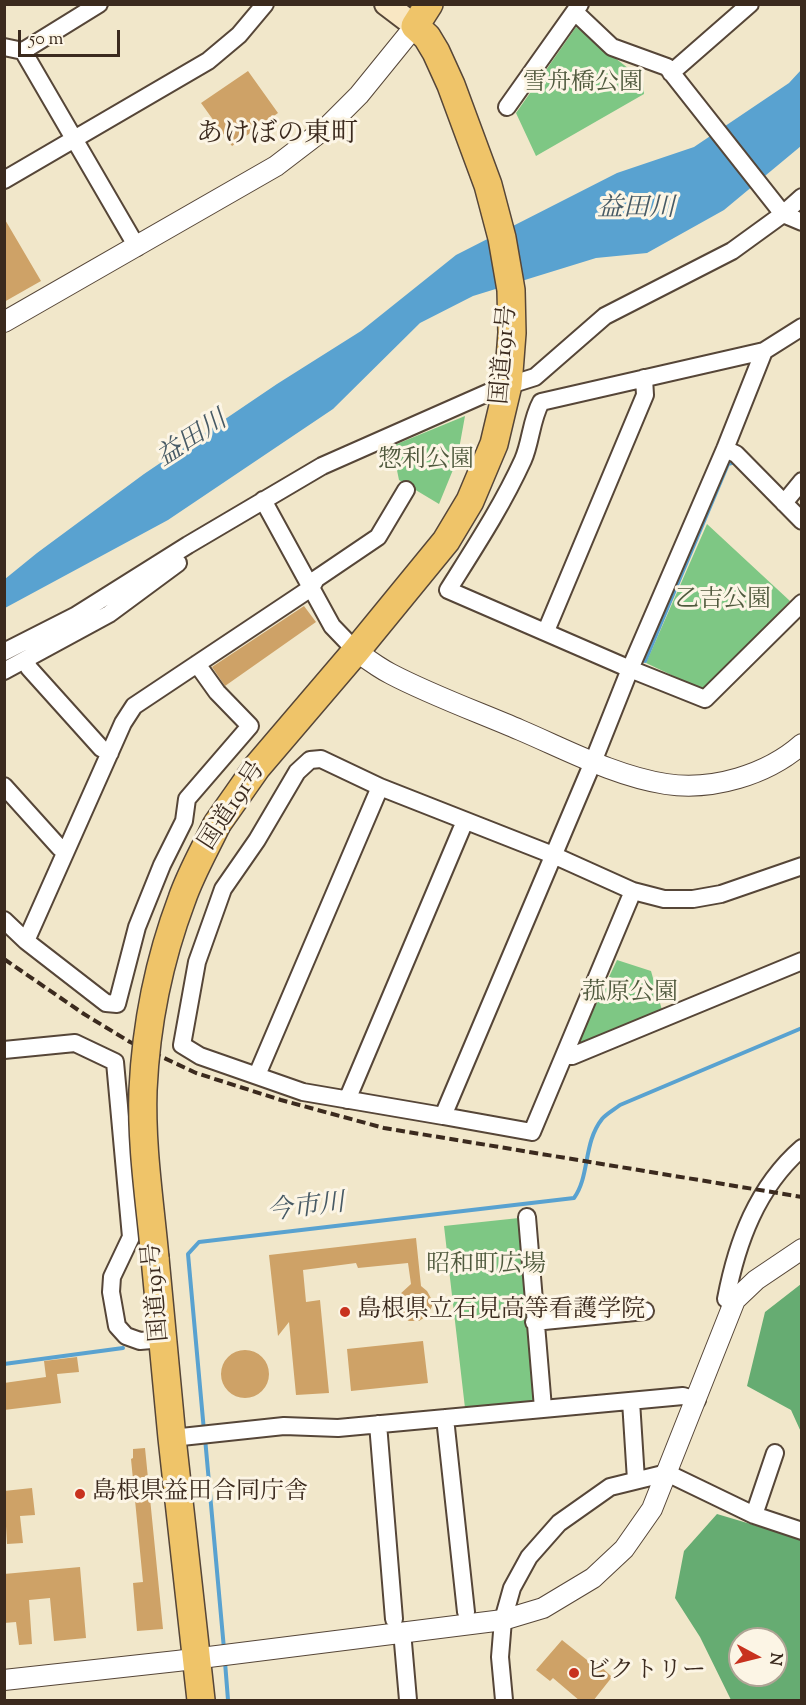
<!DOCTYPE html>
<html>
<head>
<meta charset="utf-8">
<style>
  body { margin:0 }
  #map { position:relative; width:806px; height:1705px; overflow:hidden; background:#f1e7ca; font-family:"Sorts Mill Goudy",serif }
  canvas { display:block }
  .frame { position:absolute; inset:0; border:6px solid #3b2a1e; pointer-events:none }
  .north { position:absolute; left:728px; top:1627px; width:60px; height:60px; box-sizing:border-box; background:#fcf5e5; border:2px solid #afa495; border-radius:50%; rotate:97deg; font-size:16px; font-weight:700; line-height:24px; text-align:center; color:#3b2a1e }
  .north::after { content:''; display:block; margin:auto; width:21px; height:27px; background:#c8321e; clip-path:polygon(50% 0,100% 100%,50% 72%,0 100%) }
  .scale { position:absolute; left:18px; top:30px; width:102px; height:27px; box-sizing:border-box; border:3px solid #3b2a1e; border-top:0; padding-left:8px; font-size:18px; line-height:21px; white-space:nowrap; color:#3b2a1e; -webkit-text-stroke:4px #fcf5e5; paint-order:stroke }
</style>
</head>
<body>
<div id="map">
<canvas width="806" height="1705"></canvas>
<div class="frame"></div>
<div class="north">N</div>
<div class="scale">50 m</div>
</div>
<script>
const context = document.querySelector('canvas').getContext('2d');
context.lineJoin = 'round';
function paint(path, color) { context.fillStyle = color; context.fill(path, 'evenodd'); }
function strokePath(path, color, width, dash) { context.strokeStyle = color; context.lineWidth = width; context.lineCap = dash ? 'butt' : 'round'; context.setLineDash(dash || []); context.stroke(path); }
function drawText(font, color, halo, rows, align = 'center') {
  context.font = font + ' "Sorts Mill Goudy","Noto Serif JP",serif'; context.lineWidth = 6; context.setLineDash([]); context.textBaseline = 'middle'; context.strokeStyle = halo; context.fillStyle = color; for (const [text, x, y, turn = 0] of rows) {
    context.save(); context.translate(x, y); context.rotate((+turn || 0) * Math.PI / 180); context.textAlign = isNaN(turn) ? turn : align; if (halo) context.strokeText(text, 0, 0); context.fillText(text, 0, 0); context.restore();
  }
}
const green = new Path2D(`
  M576,27L643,80L644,94L536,156L516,113Z
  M465,416L457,460L439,504L399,480L392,446Z
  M707,524L790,601L703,690L646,663Z
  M617,960L651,971L662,1010L577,1045Z
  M519,1218L538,1400L465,1408L444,1226Z`);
const forest = new Path2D(`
  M801,1284V1432L791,1410L747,1386L765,1312Z
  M717,1514L801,1539V1700H731L700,1637L675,1598L684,1551ZM740,1639H776V1675H740Z`);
const water = new Path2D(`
  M801,70V146L724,210L647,253L596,258L473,296L420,323L333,409L168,520L5,608V579L37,553L144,474L277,384L361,331L456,255L617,173L694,147L789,83Z`);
const stream = new Path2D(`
  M645,661L728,464L735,462
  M4,1364L123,1348
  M204,1431L188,1254L199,1242L574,1198C590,1176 583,1143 602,1119C606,1114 615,1109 620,1105L802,1028
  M205,1438L224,1649
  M225,1662L228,1700`);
const building = new Path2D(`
  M248,71L278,113L232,146L201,103Z
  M4,218L41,281L4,302Z
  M304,606L316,622L225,686L212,667Z
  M416,1238L421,1286L427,1291L432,1300V1306L428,1315L419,1321H409L401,1316L397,1306L399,1295L411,1284L408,1263L358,1268L356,1263L303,1270L306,1302L320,1300L329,1393L296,1395L289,1322L278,1336L269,1255Z
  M423,1341L428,1383L351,1391L347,1349Z
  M221 1374a24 24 0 1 1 48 0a24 24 0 1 1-48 0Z
  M77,1357L79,1372L57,1374L61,1403L4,1410V1383L46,1377L44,1361Z
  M145,1448L163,1629L137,1631L133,1583L143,1582L131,1459L133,1458V1449Z
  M32,1488L35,1515L20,1516L23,1543L7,1544L4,1491Z
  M80,1567L86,1638L54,1641L50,1598L29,1600L32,1644L19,1645L16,1622L4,1623V1574Z
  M562,1640L592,1664L595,1661L612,1677L593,1701H580L553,1678L550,1681L536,1670Z`);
const minor = new Path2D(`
  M99,4L23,51L137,247
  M575,12L612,47L667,67L783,214L802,222
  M4,47L23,51
  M671,73L750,4
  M507,107L580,4
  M4,180L208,61L239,35L265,4
  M802,327L764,351L541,402C531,420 531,442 523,460C502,506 475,547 448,590L630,669L705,699L802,603
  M764,351L725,449L630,669L593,762L443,1116L303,1092L200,1056L182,1045L197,962L223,889L257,840L297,772L310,760L321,759L380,787L553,855L633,891L664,899H693L721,894L802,866
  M725,449L736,454L802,521
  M263,500L332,626L356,651
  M784,503L802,481
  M546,631L645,395L644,378
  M4,652L75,616L188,545L322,466L494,390L535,377L605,316L732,251L783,214L802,197
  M26,660L29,668L101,748L110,753
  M4,671L109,614L178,563
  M4,786L59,847L65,852
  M4,920L26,941L106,1003L117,1004L137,927L162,865L184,821L187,799L250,726L217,692L197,664
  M26,941L123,723L134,706L311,588L316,579L378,537L406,490
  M4,1050L75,1043L115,1062L131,1237L112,1277L111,1292L117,1326L126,1336L140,1341L163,1339
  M565,1055L572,1056L802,961
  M257,1075L380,787
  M347,1100L465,821
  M443,1116L532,1132L633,891
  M527,1217L543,1408
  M735,1300L726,1299C737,1242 757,1187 802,1148
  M534,1322L645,1311
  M631,1401L636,1480
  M445,1418L466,1612
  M378,1424L394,1619
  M172,1438L284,1426L338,1428L683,1396L697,1400
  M754,1515L775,1453
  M402,1631L408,1700
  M504,1700L500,1657L503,1620L512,1588L529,1557L559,1523L610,1487L667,1473L754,1515L802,1531`);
const tertiary = new Path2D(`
  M4,322L276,166L327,127L359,95L415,26
  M356,651C367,659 379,668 391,674C431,695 478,712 520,730C567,750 615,776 666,784C712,791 767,775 802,744
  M4,1680L177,1661L503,1620L543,1608L593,1578L624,1549L652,1509L735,1300L756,1280L802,1249`);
const secondary = new Path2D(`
  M386,4L415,26`);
const trunk = new Path2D(`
  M217,824L257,767L356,651L446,541L470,501L494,444L508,385L512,333L511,290L502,238L488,185L451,85L436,52L427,37L415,26L429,4
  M155,1258L172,1438L201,1700`);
const rail = new Path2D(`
  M4,959L84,1014L130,1042L196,1073L281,1100L384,1128L802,1197`);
const trunkBridge = new Path2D(`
  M155,1258C150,1203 141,1146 143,1090C146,1025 159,960 182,899C191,873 205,849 217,824`);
const markers = [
  [345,1312,6,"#c8321e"],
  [80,1494,6,"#c8321e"],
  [574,1673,6,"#c8321e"]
];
const parkNames = [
  ["雪舟橋公園",583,85],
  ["惣利公園",426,462],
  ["乙吉公園",723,602],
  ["菰原公園",630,995],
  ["昭和町広場",486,1267]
];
const streetNames = [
  ["国道191号",506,355,-85],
  ["国道191号",234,807,-57],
  ["国道191号",158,1292,-95]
];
const poiNames = [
  ["島根県立石見高等看護学院",357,1312],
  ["島根県益田合同庁舎",92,1494],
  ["ビクトリー",586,1673]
];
const waterNames = [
  ["益田川",636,211],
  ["益田川",193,441,-33],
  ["今市川",306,1210,-7]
];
const quarterNames = [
  ["あけぼの東町",277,136]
];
paint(green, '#7ec784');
paint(forest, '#66ac72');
paint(water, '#59a2d0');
strokePath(stream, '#59a2d0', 4);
paint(building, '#cea267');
strokePath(minor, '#564638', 20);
strokePath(tertiary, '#564638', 22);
strokePath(secondary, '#564638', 26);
strokePath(trunk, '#564638', 30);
strokePath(minor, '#fff', 16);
strokePath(tertiary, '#fff', 20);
strokePath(secondary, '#f9e7c3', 22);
strokePath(trunk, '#efc469', 27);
strokePath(rail, '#3b2a1e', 4, [9, 4.5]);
strokePath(trunkBridge, '#564638', 30, []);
strokePath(trunkBridge, '#efc469', 27);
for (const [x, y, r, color] of markers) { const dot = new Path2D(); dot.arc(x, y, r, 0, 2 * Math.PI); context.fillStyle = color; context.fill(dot); strokePath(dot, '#fcf5e5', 2); }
drawText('24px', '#4f593d', '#fcf5e5', parkNames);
drawText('24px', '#3b2a1e', '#fcf5e5', streetNames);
drawText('24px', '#3b2a1e', '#fcf5e5', poiNames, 'left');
drawText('italic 26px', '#475a65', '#fcf5e5', waterNames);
drawText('27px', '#3b2a1e', '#fcf5e5', quarterNames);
</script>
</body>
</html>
